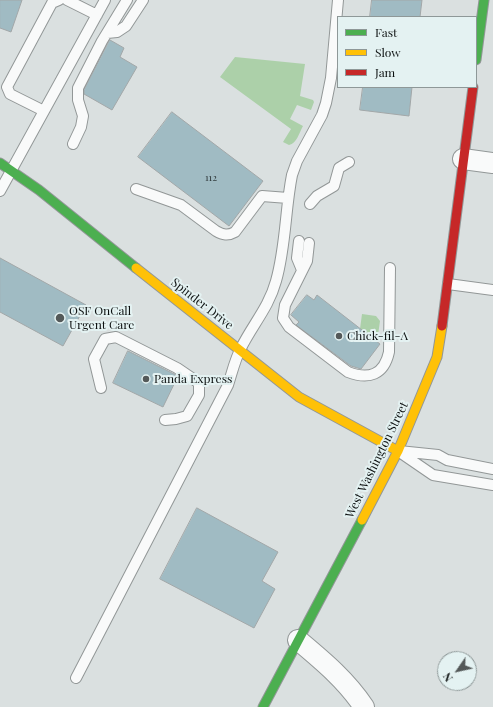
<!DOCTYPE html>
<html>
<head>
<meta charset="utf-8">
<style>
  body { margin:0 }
  #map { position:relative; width:493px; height:707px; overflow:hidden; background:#dae0e0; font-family:"Playfair Display",serif }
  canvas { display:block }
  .legend { position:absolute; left:337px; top:16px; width:140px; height:72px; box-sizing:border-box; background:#e4f2f2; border:1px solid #8e9898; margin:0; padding:5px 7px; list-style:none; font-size:12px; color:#0c1010 }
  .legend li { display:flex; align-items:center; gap:8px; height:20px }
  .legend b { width:20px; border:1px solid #8e9898 }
  .north { position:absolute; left:437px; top:651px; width:40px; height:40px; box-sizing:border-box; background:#e4f2f2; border:1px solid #8e9898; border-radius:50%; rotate:236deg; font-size:11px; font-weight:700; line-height:16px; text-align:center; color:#0c1010 }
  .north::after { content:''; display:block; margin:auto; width:14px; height:18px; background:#545959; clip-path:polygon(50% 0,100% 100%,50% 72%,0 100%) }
</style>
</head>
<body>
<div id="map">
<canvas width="493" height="707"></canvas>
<ul class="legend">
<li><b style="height:5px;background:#4caf50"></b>Fast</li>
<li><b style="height:5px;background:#ffc107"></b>Slow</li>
<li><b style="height:5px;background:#c62828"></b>Jam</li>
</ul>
<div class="north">N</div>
</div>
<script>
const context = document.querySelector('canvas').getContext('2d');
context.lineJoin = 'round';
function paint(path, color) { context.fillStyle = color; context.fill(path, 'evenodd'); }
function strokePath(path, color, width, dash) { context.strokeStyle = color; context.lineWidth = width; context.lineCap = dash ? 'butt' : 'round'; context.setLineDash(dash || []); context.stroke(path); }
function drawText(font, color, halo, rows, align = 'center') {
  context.font = font + ' "Playfair Display",serif'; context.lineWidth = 4; context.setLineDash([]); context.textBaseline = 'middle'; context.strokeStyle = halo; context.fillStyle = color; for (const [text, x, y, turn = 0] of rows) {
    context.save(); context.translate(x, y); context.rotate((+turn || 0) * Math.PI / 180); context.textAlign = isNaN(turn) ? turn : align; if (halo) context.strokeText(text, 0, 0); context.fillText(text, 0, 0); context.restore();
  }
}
const green = new Path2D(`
  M235,57L305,64L300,96L313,100L314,102L311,110L297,105L290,119L303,126C299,133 297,143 289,145L283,142L291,129L220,77Z
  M362,314L376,316L380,321L377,342L360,329Z`);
const building = new Path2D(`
  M0,0H22L11,32L0,28Z
  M372,0H422L420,17H370Z
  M110,40L124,48L120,57L137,67L112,110L84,94V90Z
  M363,87H412L409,116L360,110Z
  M172,112L263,181L229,226L138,157Z
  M0,258L86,305L63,346L0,312Z
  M307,295L314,300L317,295L380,344L361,369L351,366L296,325L299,322L291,315Z
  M128,351L178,376L163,407L113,383Z
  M197,508L278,552L262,581L275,589L254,628L160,579Z`);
const lane = new Path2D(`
  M67,0L97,15
  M107,33L117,32L126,26L143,0
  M44,111L10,94L7,87L52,3L59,0
  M73,144L81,127L83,116L78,100V88L102,41L127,0
  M136,189L181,205L216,231C223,235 228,236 235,232L262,196L288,198
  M0,191L105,0
  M310,204L317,196L334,186L339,168L349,162
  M299,241L297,258L302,270
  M309,243L307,261L285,305L283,318L289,327L348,372C369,380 384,375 389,352L390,268
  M448,284L493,290
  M101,388L94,359L105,339L116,337L177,368L199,383V395L187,416L176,419L165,420
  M398,451L433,475L493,485
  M399,451L438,455L447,460L493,469
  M76,678L228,385C232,373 235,359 241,348C253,324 269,307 276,281C286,246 285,210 292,175L297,161L322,115L326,103L331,78L338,0`);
const street = new Path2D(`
  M463,159L493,163
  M298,640C323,661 346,680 364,707`);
const fast = new Path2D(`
  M476,60L484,0
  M0,163L39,190L136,268
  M263,707L362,520`);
const slow = new Path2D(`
  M136,268L299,397L398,451
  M362,520L398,451L437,357L442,326`);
const jam = new Path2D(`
  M442,326L473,87`);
const markers = [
  [60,318,5,"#545959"],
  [339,336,4,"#545959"],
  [146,379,4,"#545959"]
];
const numberNames = [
  ["112",211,178]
];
const streetNames = [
  ["Spinder Drive",202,304,38],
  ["West Washington Street",377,460,-64]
];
const poiNames = [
  ["OSF OnCall",69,311],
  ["Urgent Care",69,325],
  ["Chick-fil-A",347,336],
  ["Panda Express",154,379]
];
paint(green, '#acd0a9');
paint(building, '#a0bbc3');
strokePath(building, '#a2a7a8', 1);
strokePath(lane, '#929797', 12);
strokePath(street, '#929797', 22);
strokePath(fast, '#929797', 11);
strokePath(slow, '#929797', 11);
strokePath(jam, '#929797', 11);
strokePath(lane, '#f9fafa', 10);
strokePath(street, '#f9fafa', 20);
strokePath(fast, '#4caf50', 9);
strokePath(slow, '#ffc107', 9);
strokePath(jam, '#c62828', 9);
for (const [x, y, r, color] of markers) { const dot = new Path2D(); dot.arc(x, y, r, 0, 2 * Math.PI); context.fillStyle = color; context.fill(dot); strokePath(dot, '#e4f2f2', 1.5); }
drawText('10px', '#313b3d', null, numberNames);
drawText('12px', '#0c1010', '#e4f2f2', streetNames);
drawText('12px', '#0c1010', '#e4f2f2', poiNames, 'left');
</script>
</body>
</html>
